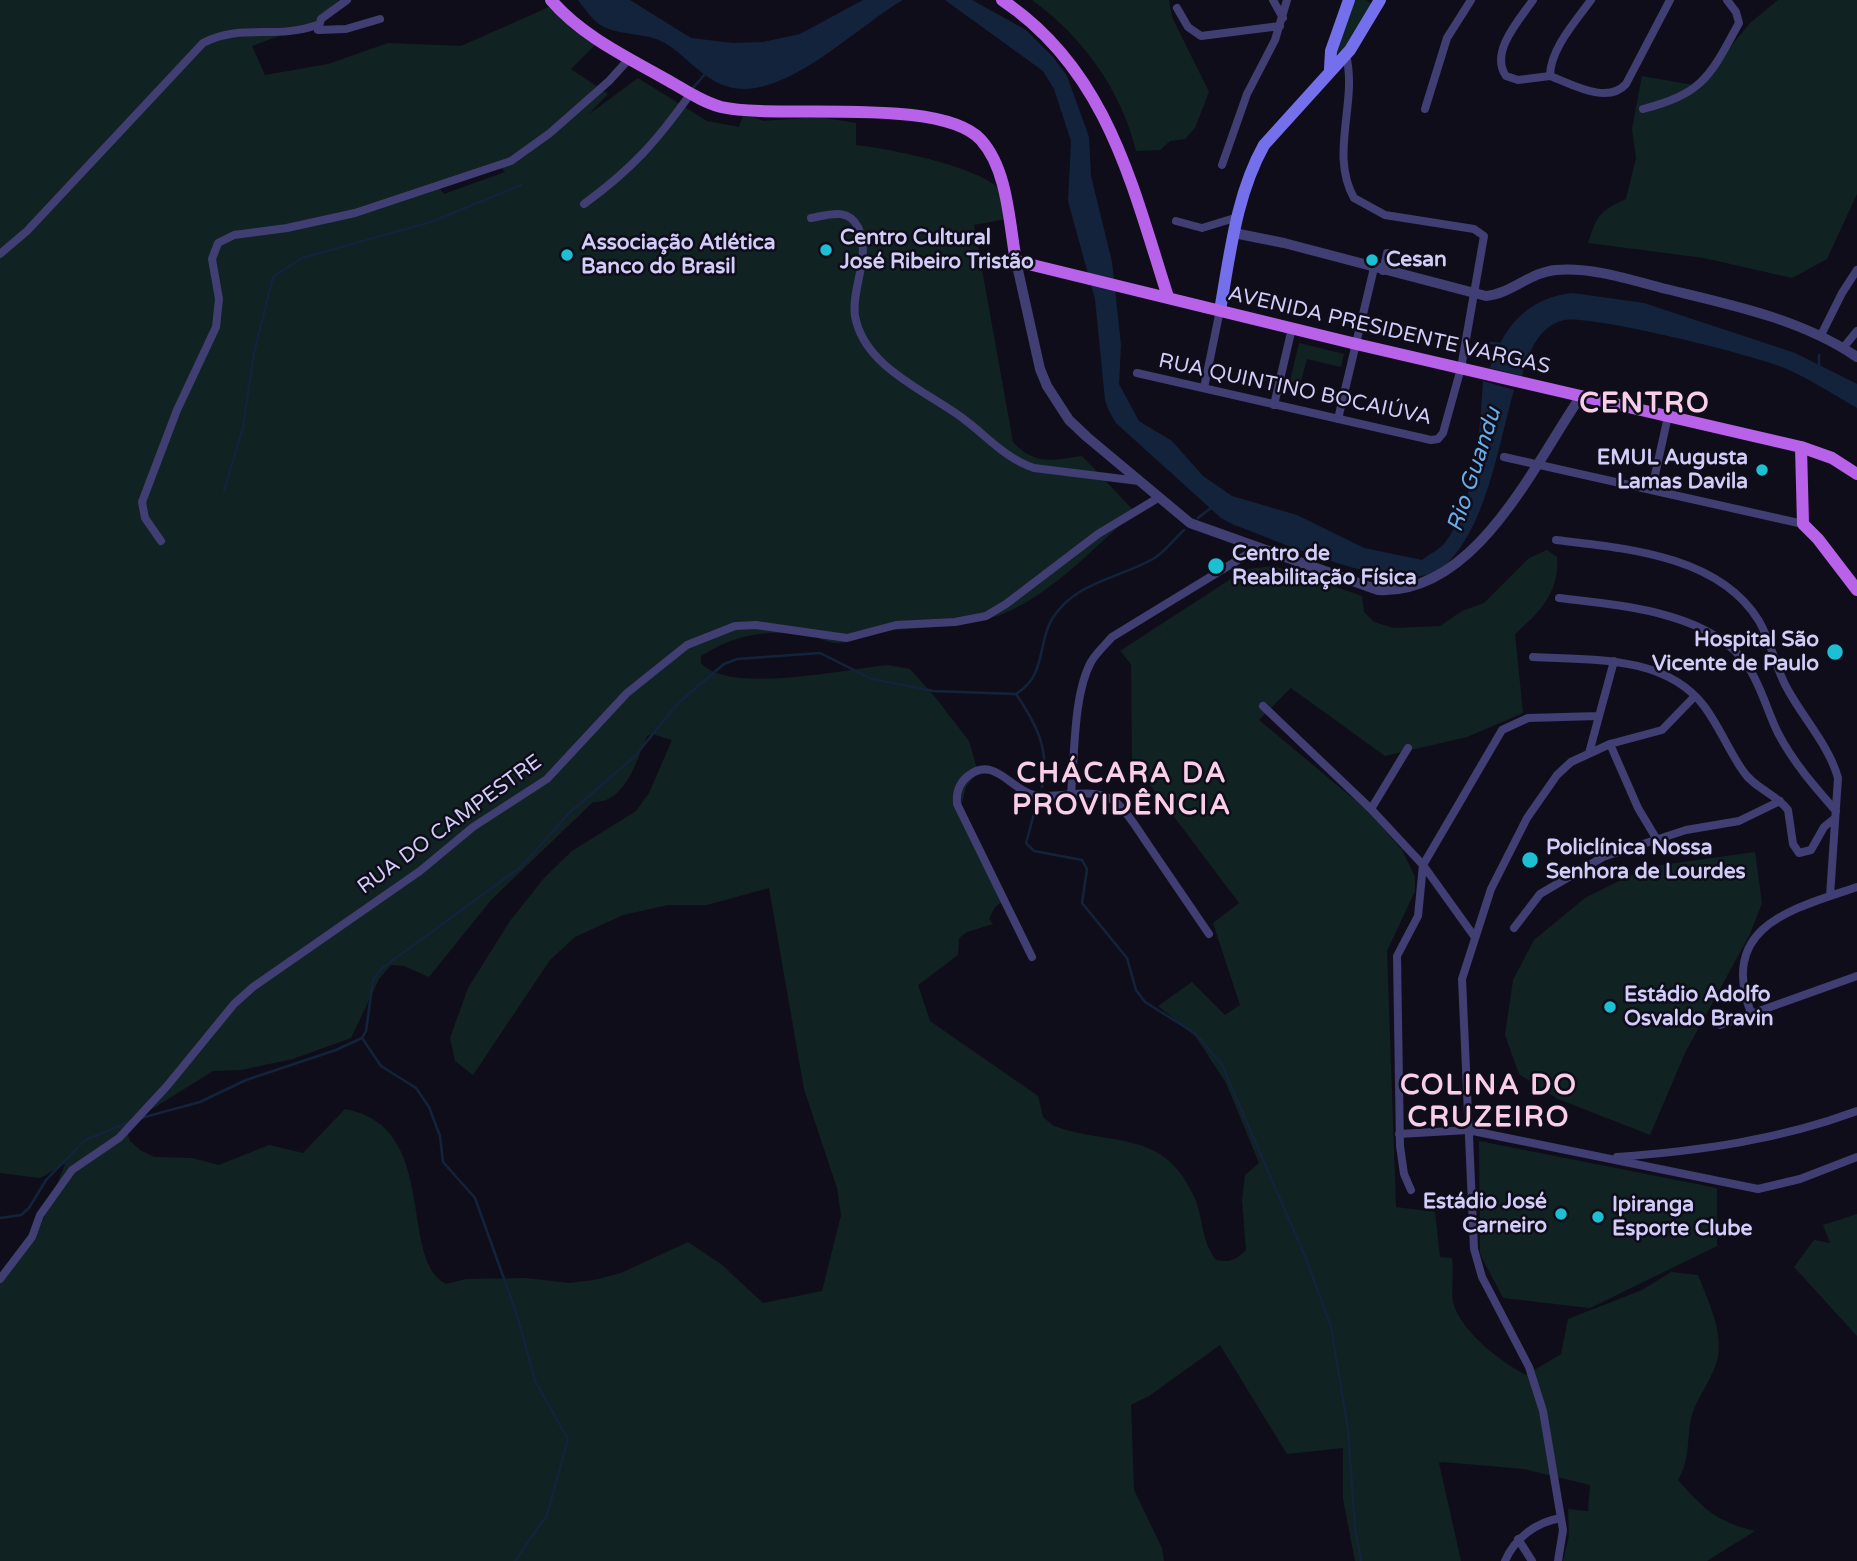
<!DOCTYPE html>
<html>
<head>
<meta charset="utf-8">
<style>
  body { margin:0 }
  canvas { display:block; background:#0f0d19 }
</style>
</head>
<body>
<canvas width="1857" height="1561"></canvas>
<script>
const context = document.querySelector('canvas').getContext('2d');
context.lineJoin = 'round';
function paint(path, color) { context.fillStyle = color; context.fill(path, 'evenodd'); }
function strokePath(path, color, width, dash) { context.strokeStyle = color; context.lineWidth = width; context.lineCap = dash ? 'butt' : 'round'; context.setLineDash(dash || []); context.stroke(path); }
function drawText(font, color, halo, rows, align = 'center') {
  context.font = font + ' "Varela Round",sans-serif'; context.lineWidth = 5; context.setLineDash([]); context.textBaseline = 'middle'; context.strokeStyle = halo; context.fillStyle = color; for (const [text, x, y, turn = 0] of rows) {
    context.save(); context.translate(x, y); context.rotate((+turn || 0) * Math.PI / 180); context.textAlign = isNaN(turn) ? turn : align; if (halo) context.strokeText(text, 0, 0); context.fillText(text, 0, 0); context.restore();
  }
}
const green = new Path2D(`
  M0,0H339L322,20L252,46L265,75L328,64L388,43L461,46L558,3L596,44L571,69L608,94L588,115L638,78L707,121L739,127L744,113L763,121L819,117L856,123V145C891,149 977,166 1001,190L1006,219L974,225L1013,442C1035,466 1053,460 1082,456L1135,512C1095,546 1054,592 1005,613C968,628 923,627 884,631C868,633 855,643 838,643C828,643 818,637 808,635C769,629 734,634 701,656V663C729,695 846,669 888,665L910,669L935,697L969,741L978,772L966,787L961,807L1006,899L995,907L989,919L993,924L967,932L959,938L958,955L918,985L930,1021L1038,1096L1043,1117L1054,1126C1113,1147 1165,1128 1195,1199C1204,1221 1201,1241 1216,1260C1229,1263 1236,1260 1246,1250L1242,1200L1245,1175L1259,1163L1226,1083L1196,1037L1158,1006L1192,982L1225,1015L1240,1005L1213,923L1239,903L1132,761L1131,664L1120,651L1246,569L1274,566L1362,596L1364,612L1374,622L1394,628L1440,626L1462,611L1484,603L1529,558L1547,550L1557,557C1560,592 1539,613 1515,634L1523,713L1467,737L1385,756L1291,688L1259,720L1367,810L1402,850L1415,877V891L1387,951L1396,1207L1435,1212L1440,1257L1452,1258C1454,1273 1451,1291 1453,1302C1460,1331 1502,1363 1526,1375L1561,1354L1568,1319L1642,1290L1671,1272L1698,1275C1708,1301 1726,1336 1716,1364C1710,1382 1696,1399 1691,1418C1687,1439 1690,1460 1678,1480C1705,1510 1715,1521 1755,1531L1707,1561H1563L1569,1536L1568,1509L1588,1511L1590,1485L1524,1469L1444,1462L1439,1463L1461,1561H1355L1343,1499V1448L1287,1454L1220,1345L1149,1396L1131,1405L1134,1490L1162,1548L1164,1561H0V1278L29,1246L41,1225L65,1164L40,1178L0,1173ZM501,168L505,172L444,194L439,188ZM652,734L672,740L649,793L636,811L572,851L545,877L510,921L468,988L450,1038L455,1061L473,1075L550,960L575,937L623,915L668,905H707L769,888L804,1089L837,1188L841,1215L822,1291L763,1303L721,1264L688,1242L621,1273L594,1280L570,1283L526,1278L466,1279L446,1284C397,1259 441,1126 345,1109L303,1153L269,1145L219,1165L192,1158L154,1157L140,1150L130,1141L125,1126L213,1071L241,1070L293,1059L351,1038L379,979L391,965L404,966L429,977L491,900L593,802C625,804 637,760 647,736Z
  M1032,0H1169L1172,17L1209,92L1195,128L1185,139L1170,141L1160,150L1136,151C1122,91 1082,36 1032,0Z
  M1354,0H1366L1372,4L1339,56L1336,52Z
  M1778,0H1857V194L1827,259L1792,278L1704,258L1588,243C1597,216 1599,211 1626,199L1636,158L1632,129L1642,76L1698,86L1750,23Z
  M1299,343L1344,354L1341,367L1307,359L1300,384L1290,381Z
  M1755,852L1762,903L1750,934L1685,1053L1650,1135L1558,1099L1519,1074L1505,1035L1513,980L1534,940L1585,898L1647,867Z
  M1479,1141L1717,1188V1246L1590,1308L1503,1298L1480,1254Z
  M1857,1214V1336L1794,1267L1814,1240L1830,1243L1823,1225Z`);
const water = new Path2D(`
  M578,0H630L691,38L733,43L763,42L800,34L863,0H903C857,26 781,105 726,86C703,79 685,55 665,43C644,31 618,37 599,24C591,18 584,8 578,0Z
  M945,0H972L1026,30L1053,57L1067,76L1089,137L1091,176L1112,262L1121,345L1119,384L1139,421L1172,441L1203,476L1232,496L1297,515L1364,548L1422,560C1428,555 1438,550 1444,544C1476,504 1480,430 1483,381L1514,390C1499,442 1486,531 1443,567C1404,600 1278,540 1234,525L1221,518L1116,423L1109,411L1105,400L1095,299L1068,201L1071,141L1054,89L1043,71Z
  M1573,293L1644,303L1795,353L1857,384V408C1833,394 1808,378 1782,367C1753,355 1590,314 1564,320C1538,326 1528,354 1522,376L1490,368C1503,327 1528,297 1573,293Z`);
const stream = new Path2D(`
  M692,89L706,73
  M1491,343L1501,344
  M1819,366V355
  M224,491L243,427L254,353L273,277L302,258L431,222L521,185
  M1198,518L1212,507
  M1016,694C1037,725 1050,750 1042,787
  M1037,803L1026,843L1034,851L1082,860L1087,869L1082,903L1127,958L1136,990L1145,1002L1196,1034L1222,1065L1307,1261L1331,1327L1348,1429L1355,1528L1361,1561
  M362,1038L381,1066L416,1088L429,1107L440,1136L443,1162L475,1198L517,1315L535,1381L568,1439L547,1515L515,1561
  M141,1118L200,1102L246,1080L336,1050L362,1038L366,1031L373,980L382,968L522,866L568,814L635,756L678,703L724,664L737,659L820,653L872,679L933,691L1016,694C1047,675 1037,644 1052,619C1075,582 1117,579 1153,559C1165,552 1174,539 1184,530
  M0,1218L21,1215L29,1208L46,1180L85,1140L132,1121`);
const minor = new Path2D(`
  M347,0L321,19L318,30L346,29L380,19
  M1273,0L1283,18
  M1533,0C1520,19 1489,52 1506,76L1518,80L1550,76
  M1177,8L1188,27L1201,36L1280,26
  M1550,76C1572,84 1607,105 1626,84L1670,0
  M1550,76C1550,49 1576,21 1591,0
  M1425,109L1447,38L1471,0
  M1643,109C1704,93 1710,76 1739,23L1736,12L1727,0
  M1222,165L1247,94L1275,40L1287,0
  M584,204C632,169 657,141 691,93
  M811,218C828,215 848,207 858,227C872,256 851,287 855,316C864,368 929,392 965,420C989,438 1005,458 1034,468L1139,481
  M1176,221L1202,228L1238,217
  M0,254L27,231L203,43C242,23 275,40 317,25
  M1383,271L1387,253
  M1821,335L1842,293L1857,270
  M1843,348L1857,331
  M1137,373L1431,440L1438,439L1443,433L1461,368L1484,236L1474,229L1385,215L1354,198C1329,154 1358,102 1346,55
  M1204,388L1220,310
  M1274,405L1292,328
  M1338,419L1374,268
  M1504,457L1803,524
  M1655,475L1668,416
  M1556,540C1624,548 1719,555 1759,621C1772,643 1775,668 1788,690C1804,719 1829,746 1838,778L1830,896
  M161,541L145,518L142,502L177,410L216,327L219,299L212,259L218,243L234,235L287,228L355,213L511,161L550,133L609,81L629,59
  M1559,598C1617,605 1710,611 1747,665C1761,685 1767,711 1778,733C1793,762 1814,786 1836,811
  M1533,657C1591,660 1665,655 1704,706C1719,726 1729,751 1743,771C1754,788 1776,794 1788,810L1793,844L1799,853L1811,850L1824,827L1835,818
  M1263,706L1371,809L1423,865L1474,936
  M1610,744L1638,808L1656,838
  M1589,753L1614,661
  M1071,793C1075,756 1073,695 1091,662C1096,653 1105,645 1112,637L1256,549
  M1371,809L1408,748
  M1514,928L1540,894L1603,857L1686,830L1739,821L1780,801
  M1032,957L957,804C956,793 959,783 968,776C994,755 1011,790 1034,795C1061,800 1093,784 1117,803C1130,815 1139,832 1149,846C1169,875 1189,905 1209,934
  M1751,1013C1718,926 1792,909 1857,887
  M1720,1025L1857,976
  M1399,1134L1468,1130L1758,1189L1800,1179L1857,1157
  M1617,1157C1699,1151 1779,1140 1857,1111
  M1411,1190L1404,1174L1400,1146L1397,956L1418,916L1423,865L1502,730L1528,718L1598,716
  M0,1279L32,1237L40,1215L72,1170L119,1138L167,1086L234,1004L253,987L420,871L473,827L547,779L627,693L687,645L735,626L756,625L847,638L896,625L955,622L986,616L1006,604L1098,534L1158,498
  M1518,1539L1532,1561
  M1505,1561C1515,1538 1536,1522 1561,1518
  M1558,1561L1563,1530L1543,1411L1529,1367L1482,1277L1474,1249L1462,979L1491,889L1527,818L1557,775L1571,762L1610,744L1662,730L1695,696`);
const tertiary = new Path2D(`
  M1234,233L1284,243L1486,296C1511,294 1530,272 1556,270C1593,267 1631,280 1666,289C1732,305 1801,319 1857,357
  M1016,261L1040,369L1047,386L1069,420L1087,437L1190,523L1378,590C1476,595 1534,464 1581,396`);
const secondary = new Path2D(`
  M1330,69L1331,51L1349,0
  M1220,310C1230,255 1236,195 1264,145L1350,50L1380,0`);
const primary = new Path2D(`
  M551,0C583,37 627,57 669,81C685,90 702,102 721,107C779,120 941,96 981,140C1008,170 1009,223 1016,261L1356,344L1801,447L1832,458L1857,474
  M1002,0C1107,70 1132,185 1168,297
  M1801,447L1803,524L1818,539L1857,590`);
const markers = [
  [826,250,7,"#1dbfd2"],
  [567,255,7,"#1dbfd2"],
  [1372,260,7,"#1dbfd2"],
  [1762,470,7,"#1dbfd2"],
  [1216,566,9,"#1dbfd2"],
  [1835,652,9,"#1dbfd2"],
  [1530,860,9,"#1dbfd2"],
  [1610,1007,7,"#1dbfd2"],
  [1561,1214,7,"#1dbfd2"],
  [1598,1217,7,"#1dbfd2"]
];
const poiNames = [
  ["Centro Cultural",840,238],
  ["José Ribeiro Tristão",840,262],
  ["Associação Atlética",581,243],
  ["Banco do Brasil",581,267],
  ["Cesan",1386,260],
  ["EMUL Augusta",1748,458,"right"],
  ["Lamas Davila",1748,482,"right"],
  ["Centro de",1232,554],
  ["Reabilitação Física",1232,578],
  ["Hospital São",1819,640,"right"],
  ["Vicente de Paulo",1819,664,"right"],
  ["Policlínica Nossa",1546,848],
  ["Senhora de Lourdes",1546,872],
  ["Estádio Adolfo",1624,995],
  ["Osvaldo Bravin",1624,1019],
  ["Estádio José",1547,1202,"right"],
  ["Carneiro",1547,1226,"right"],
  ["Ipiranga",1612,1205],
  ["Esporte Clube",1612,1229]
];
const streetNames = [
  ["AVENIDA PRESIDENTE VARGAS",1389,331,13],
  ["RUA QUINTINO BOCAIÚVA",1295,390,12],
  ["RUA DO CAMPESTRE",450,825,-36]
];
const waterNames = [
  ["Rio Guandu",1475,470,-72]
];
const districtNames = [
  ["CENTRO",1645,405],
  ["CHÁCARA DA",1122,775],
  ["PROVIDÊNCIA",1122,807],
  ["COLINA DO",1489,1087],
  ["CRUZEIRO",1489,1119]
];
paint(green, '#122');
paint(water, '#13233c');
strokePath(stream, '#13233c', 2.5);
strokePath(minor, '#403e72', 8);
strokePath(tertiary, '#403e72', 10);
strokePath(secondary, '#7470eb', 12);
strokePath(primary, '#b862e9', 12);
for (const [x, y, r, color] of markers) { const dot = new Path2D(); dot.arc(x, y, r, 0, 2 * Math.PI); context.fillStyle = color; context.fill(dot); strokePath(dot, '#0f0d19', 2.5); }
drawText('bold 21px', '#d1ccf8', '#0f0d19', poiNames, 'left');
drawText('21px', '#d1ccf8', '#0f0d19', streetNames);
drawText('italic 23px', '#68adea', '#0f0d19', waterNames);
context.letterSpacing = '2px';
drawText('bold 28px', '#f8cee8', '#0f0d19', districtNames);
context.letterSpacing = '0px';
</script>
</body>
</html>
